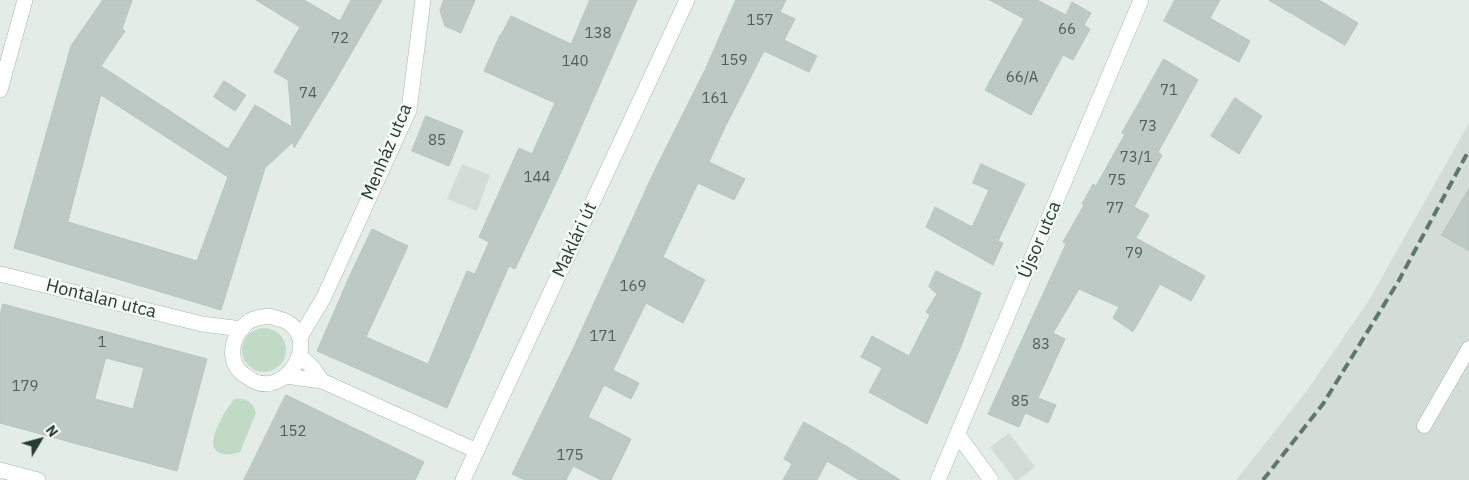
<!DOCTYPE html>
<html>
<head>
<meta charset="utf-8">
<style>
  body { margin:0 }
  #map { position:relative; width:1469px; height:480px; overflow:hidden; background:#e4ece8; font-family:"IBM Plex Sans",sans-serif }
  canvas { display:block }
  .north { position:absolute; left:15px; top:415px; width:50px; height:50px; -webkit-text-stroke:4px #f4f9f6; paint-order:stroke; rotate:53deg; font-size:14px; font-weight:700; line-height:20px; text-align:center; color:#263c34 }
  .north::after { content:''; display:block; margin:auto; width:18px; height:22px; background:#263c34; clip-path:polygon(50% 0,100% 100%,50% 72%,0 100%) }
</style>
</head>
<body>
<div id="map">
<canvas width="1469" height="480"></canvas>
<div class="north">N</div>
</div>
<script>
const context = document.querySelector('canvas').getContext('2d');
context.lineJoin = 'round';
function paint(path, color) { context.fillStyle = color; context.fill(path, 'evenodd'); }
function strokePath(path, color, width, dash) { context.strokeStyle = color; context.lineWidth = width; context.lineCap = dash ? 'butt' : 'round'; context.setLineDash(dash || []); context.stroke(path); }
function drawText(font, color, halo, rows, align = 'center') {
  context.font = font + ' "IBM Plex Sans",sans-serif'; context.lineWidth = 5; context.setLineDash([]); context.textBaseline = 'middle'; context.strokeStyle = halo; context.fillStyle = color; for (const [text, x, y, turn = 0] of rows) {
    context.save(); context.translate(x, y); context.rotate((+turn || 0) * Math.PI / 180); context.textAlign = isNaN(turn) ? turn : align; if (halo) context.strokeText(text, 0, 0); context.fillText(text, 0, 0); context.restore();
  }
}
const built = new Path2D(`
  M1469,123V480H1236L1306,392L1369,300Z
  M462,164L490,175L477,211L447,199Z
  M1009,433L1035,467L1018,480H1015L990,447Z`);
const green = new Path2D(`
  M242 350a22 22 0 1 1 44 0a22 22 0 1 1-44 0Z
  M235,399C246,398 253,402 256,413L240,452C227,457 209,455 214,437C216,427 227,406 235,399Z`);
const building = new Path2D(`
  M103,0H132L122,29L125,31L101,66L228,149L255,105L292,127L288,80L274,72L300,27L256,0H304L340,21L351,0H382L335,81L294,148L293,142L265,168L221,310L14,248L71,46ZM101,95L228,177L197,261L68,222Z
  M444,0H475L461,33L445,26L440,11Z
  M590,0H637L563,168L515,269L509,266L447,408L317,351L351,273L372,229L408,246L366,337L428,364L467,271L475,274L489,242L479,237L519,148L532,154L555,103L484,71L500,35H501L511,16L571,44Z
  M736,0H786L780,12L795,19L784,40L817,56L809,72L764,51L725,127L709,162L745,179L734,200L698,183L663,257L705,280L683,323L646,303L613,370L639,383L631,399L604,385L588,417L631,439L611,480H601L573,466L566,480H525L512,474L573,349L653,174L705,70Z
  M990,0H1037L1066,15L1072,2L1091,13L1084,25L1090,29L1073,60L1063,55L1031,115L985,90L1024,19Z
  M1175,0H1220L1210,18L1250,41L1239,62L1164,21Z
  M1269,0H1319L1358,23L1345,45Z
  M1164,59L1198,80L1158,152L1162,155L1134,207L1149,215L1136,238L1205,276L1191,301L1160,284L1133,332L1113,318L1119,307L1079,289L1053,333L1065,339L1038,398L1056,405L1048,423L1025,413L1019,427L988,414L1066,244L1063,242L1084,205L1082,204L1093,184L1096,186L1125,134L1122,133Z
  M224,81L246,95L235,111L214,97Z
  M1235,98L1262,116L1239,154L1211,136Z
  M426,116L463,131L449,166L412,151Z
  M981,164L1025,184L998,241L1003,243L993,265L926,227L935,207L972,227L989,190L973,183Z
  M1469,189V251L1442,235Z
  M936,271L981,293L960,349L927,424L869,392L882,368L861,357L872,336L909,356L930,315L926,312L937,294L929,287Z
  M3,304L207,359L177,471L0,423V316ZM106,358L144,368L133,409L95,399Z
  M286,395L424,462L415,480H244Z
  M804,422L846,446L900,480H859L827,461L817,480H783L792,464L784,459Z`);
const service = new Path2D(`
  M1424,426L1469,348`);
const minor = new Path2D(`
  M0,274L202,324L242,329
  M269,316C274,318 282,319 287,322C321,341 285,399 252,380C246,376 241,374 237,368C228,353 234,333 247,323C252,318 262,317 269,316Z
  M300,337L324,297L409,110L423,0
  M299,355L313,368L322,381L477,451
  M286,376L322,381
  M958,435L991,480
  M463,480L687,0
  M938,480L1141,0`);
const tertiary = new Path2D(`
  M0,90L25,0`);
const secondary = new Path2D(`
  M0,470L38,480`);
const rail = new Path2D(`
  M1263,480L1323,404L1398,282L1469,150`);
const numberNames = [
  ["157",760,21],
  ["66",1067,30],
  ["138",598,34],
  ["72",340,39],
  ["159",734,61],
  ["140",575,62],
  ["66/A",1022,78],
  ["71",1169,91],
  ["74",308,94],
  ["161",715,99],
  ["73",1148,127],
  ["85",437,141],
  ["73/1",1136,158],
  ["144",537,178],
  ["75",1117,181],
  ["77",1115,209],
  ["79",1134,254],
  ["169",633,287],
  ["171",603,337],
  ["1",102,343],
  ["83",1041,345],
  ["179",25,387],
  ["85",1020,402],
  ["152",293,432],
  ["175",570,456]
];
const streetNames = [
  ["Menház utca",387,152,-67],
  ["Maklári út",575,240,-65],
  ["Újsor utca",1040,240,-67],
  ["Hontalan utca",101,299,14]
];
paint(built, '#d3dcd7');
paint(green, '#c0dac5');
paint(building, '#bdc9c4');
strokePath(building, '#b7c5be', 1);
strokePath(service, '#a7b4ae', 15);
strokePath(minor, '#a7b4ae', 16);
strokePath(tertiary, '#a7b4ae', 16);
strokePath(secondary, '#a4b6af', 16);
strokePath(service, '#fff', 14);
strokePath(minor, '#fff', 15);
strokePath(tertiary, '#fff', 15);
strokePath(secondary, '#fff', 15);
strokePath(rail, '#60776f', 4, [10, 5]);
drawText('15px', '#4c5f58', null, numberNames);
drawText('18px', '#263c34', '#f4f9f6', streetNames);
</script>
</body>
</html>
